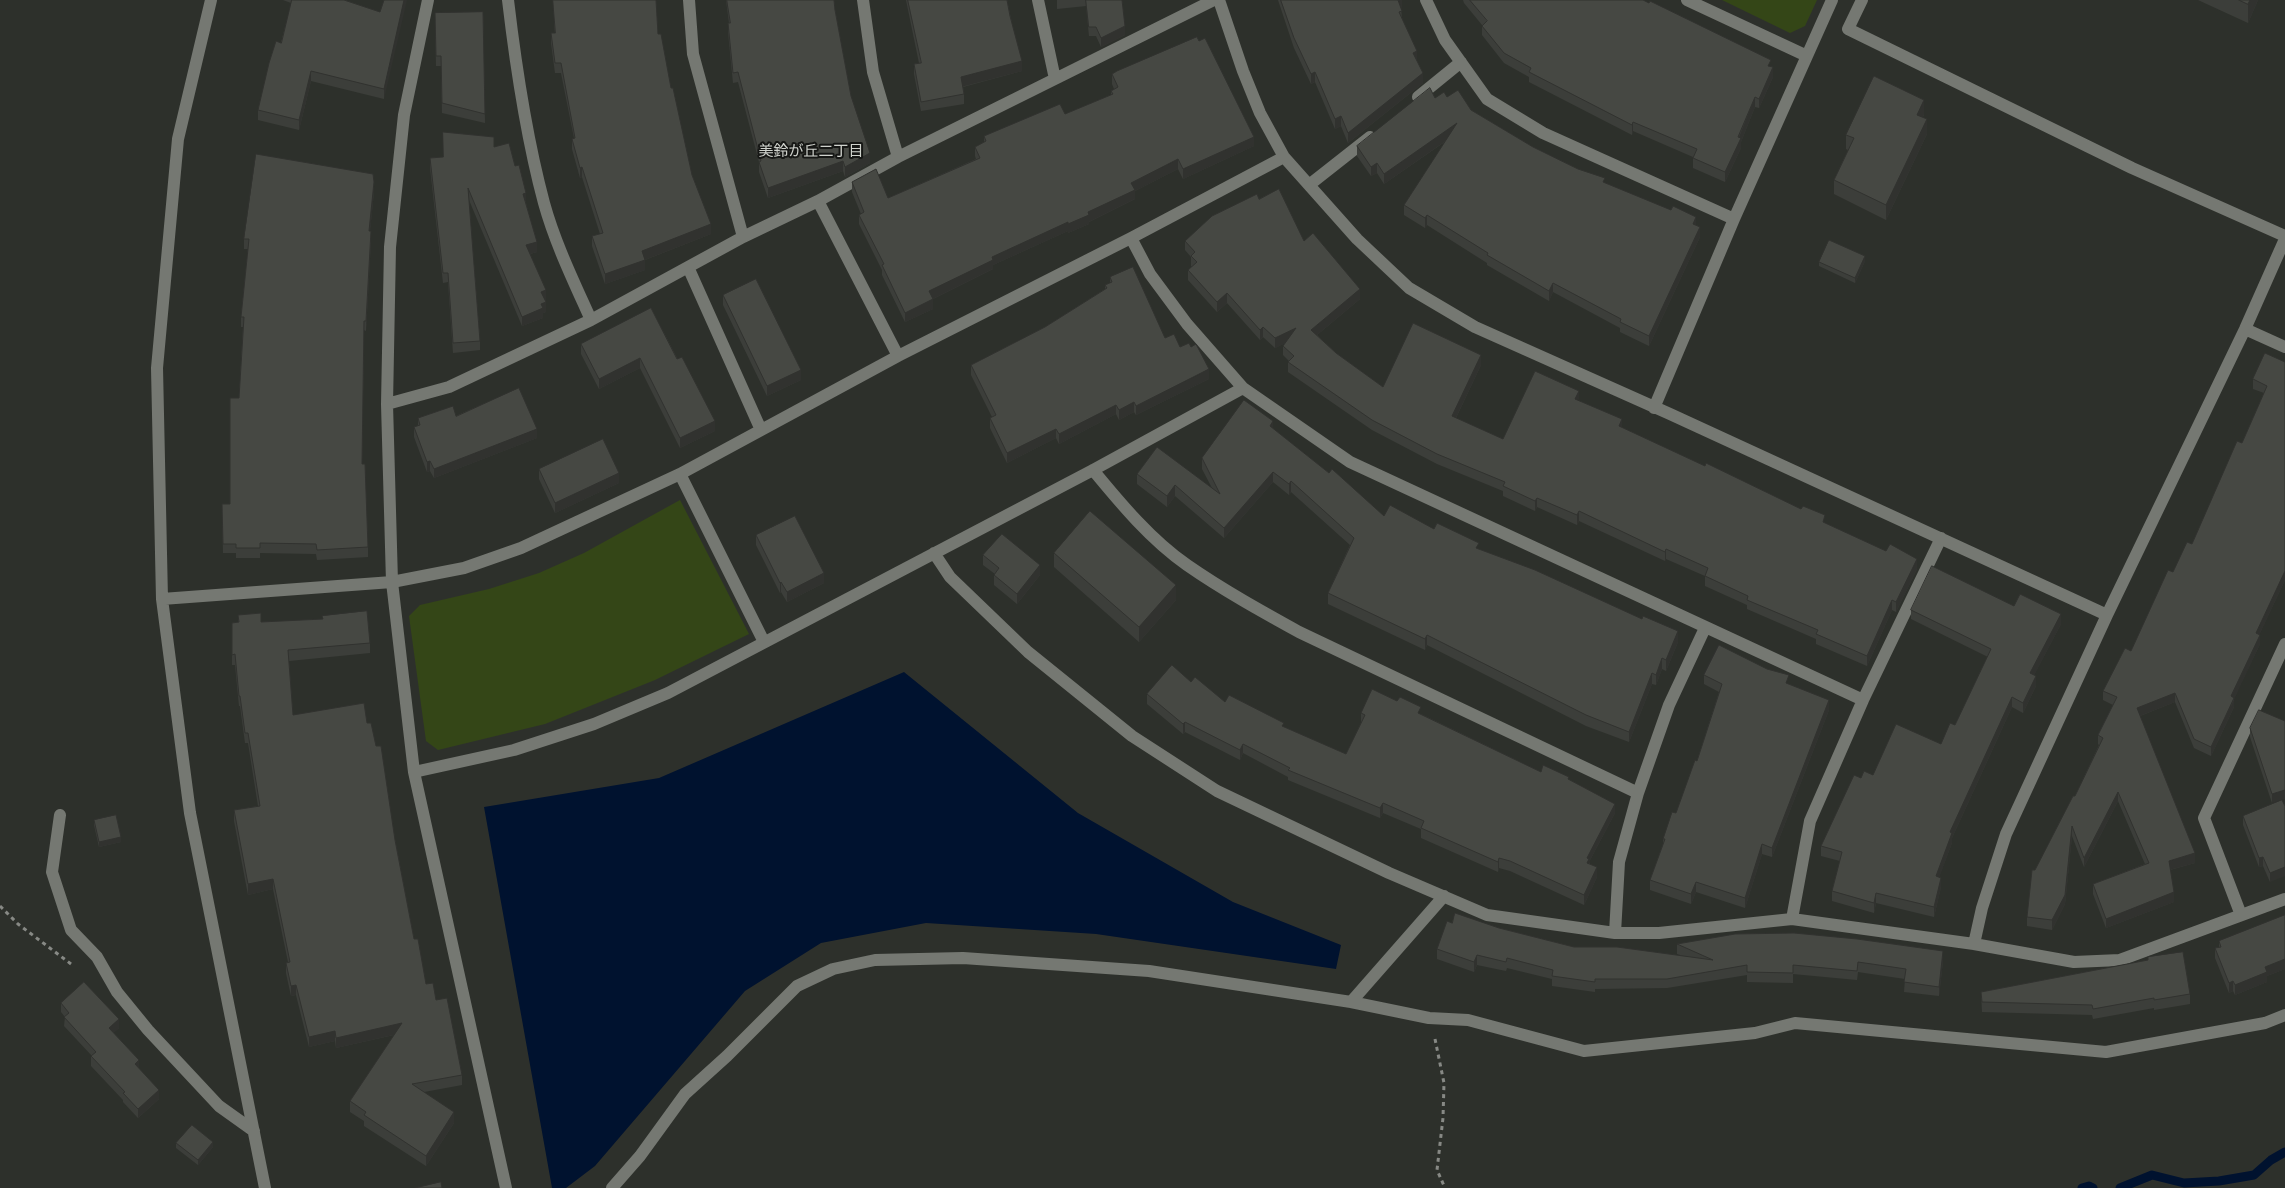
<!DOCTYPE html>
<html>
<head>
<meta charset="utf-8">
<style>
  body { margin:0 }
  canvas { display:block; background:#2d302b }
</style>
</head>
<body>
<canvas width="2285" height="1188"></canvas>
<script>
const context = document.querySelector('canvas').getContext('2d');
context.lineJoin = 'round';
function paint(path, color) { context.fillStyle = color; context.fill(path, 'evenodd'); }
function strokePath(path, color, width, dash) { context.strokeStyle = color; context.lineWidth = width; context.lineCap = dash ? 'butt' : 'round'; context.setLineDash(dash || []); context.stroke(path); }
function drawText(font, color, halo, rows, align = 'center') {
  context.font = font + ' Signika,"Noto Sans JP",sans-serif'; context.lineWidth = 4; context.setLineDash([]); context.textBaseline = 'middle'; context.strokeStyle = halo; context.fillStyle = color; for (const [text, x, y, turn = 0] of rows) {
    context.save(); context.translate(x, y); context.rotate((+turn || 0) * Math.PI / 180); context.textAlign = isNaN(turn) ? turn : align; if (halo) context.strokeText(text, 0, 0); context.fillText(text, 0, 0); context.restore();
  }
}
const green = new Path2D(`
  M1722,0H1817L1805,26L1790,33Z
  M680,500L749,634L655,680L545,724L438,750L426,741L409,616L420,605L489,589L539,573L584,553Z`);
const water = new Path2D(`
  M904,672L1078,813L1233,902L1341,945L1336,969L1096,934L926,923L821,943L745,991L595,1166L566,1188H552L484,807L659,778Z`);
const stream = new Path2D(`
  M2082,1188L2089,1186L2093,1188
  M2120,1188L2152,1175L2184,1183L2219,1181L2254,1175L2271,1160L2285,1152`);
const path = new Path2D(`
  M0,906L18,924L71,964
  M1435,1039L1444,1083L1443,1118L1437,1170L1445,1188`);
const minor = new Path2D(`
  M211,0L178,139L157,368L162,599L190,813L265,1188
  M428,0L404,115L390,247L387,404L392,582L414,772L506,1188
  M508,0C516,68 526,136 544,203C555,243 574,282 591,320
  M689,0L693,54L743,237
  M863,0L873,72L898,157
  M1219,0L1243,71L1260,113L1284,157L1357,239L1409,288L1475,327L1670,414L2107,615
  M1426,0L1445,40L1487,99L1543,133L1734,219
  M1687,0L1807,56
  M1862,0L1848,29L2132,168L2285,236
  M1055,79L1214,0
  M1418,97L1461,62
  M1309,185L1370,137
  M818,201L898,356
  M1131,238L1150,274L1187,324L1243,388L1350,462L1863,700L1810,821L1792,919
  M688,267L761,430
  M2245,329L2285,347
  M387,404L449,387L591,320L743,237L818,201L898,157L1055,79L1038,0
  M1654,408L1734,219L1832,0
  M1093,470C1121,504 1151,540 1187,565C1223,590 1261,611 1299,632L1638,793
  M680,474L764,642
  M934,553L950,577L1028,652L1132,736L1217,791L1389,873L1487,915L1615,933H1659L1792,919L1974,944L2074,962L2120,960L2285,899
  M162,599L392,582L464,568L521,548L680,474L898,356L1131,238L1284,157
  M1863,700L1941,538
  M414,772L514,750L594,724L668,693L1093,470L1243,388
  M60,815L52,872L71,930L97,957L117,992L148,1030L219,1106L254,1131
  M2241,915L2204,818L2285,644
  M1615,933L1619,862L1638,793L1669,705L1705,628
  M1974,944L1982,908L2006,834L2107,615L2245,329L2285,239
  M1351,1002L1444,896
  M612,1188L640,1156L685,1094L727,1056L797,986L833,969L875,960L963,958L1149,971L1351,1002L1429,1018L1468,1020L1584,1051L1755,1033L1795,1023L2106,1052L2265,1023L2285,1015`);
const wall = new Path2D(`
  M283,0H345L380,12L384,0V99L311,81L299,130L258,120V110L281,43L291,3Z
  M553,0H656L658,34L692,175L711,234L645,260V270L605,284L592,246V236L600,234L582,177L580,178L572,149V139L574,138L561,73H555L551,43V33H555Z
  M726,0H834L835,10L851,96L870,163L845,177L843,171L768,198L759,172V162L738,82L733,83L728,32L729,23Z
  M906,0H1007L1022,71L963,87L964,94V104L921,111L914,74V64L919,63Z
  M1057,0H1122L1125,35L1101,47L1096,36H1089L1086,6L1057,9Z
  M1278,0H1402L1401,9L1402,18L1417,61L1423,83L1348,143L1341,126L1335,129L1315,82L1311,84L1294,48Z
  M1463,0H1643L1771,67L1773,77L1759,108L1755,107L1741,142V148L1725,182L1693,168V157L1633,131L1632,135L1529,82V77L1504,63L1482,35V25L1464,3Z
  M2198,0H2258L2248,23Z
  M483,12L485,123L442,113L441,66H436L435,13Z
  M1112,74L1254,146L1183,179L1178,169L1135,191V199L1089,222V224L1068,233V231L993,265V269L933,299V309L905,322L882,275V270L859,224V215L861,214L852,192V182L888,198L976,159L975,156V147L984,142V136L1065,114L1111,95V91L1114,89L1112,84Z
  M1447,97L1471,110L1533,147L1605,183L1696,225L1700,237L1649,346L1620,332V328L1553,292L1549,301L1487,265V263L1427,225L1425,228L1404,215V205L1446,141L1384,184L1377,173L1371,176L1357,156V146L1435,98Z
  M1924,114L1923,117L1927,134L1886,220L1834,194V180L1848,150L1846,149V135Z
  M494,147L515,166L526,203L537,252L530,254L546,300H545L546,312L543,313V318L522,326L469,200L480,341V350L453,353L448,282L443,283L430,168V158L443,157Z
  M374,192L370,231L371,241L366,331L364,330L363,403L362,464L368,547V557L317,560L316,554L260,553V558H236V553H223L222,504H230L239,398L243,327H241V317L248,249H244V239Z
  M1259,199L1304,241L1360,299L1317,335L1336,353L1383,387L1481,365L1456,418L1503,439L1579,401L1622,428L1825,523L1917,569L1896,612L1892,610L1867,666L1816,644V639L1747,609V605L1705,586V576L1666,559L1665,561L1579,521L1577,525L1537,507L1535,511L1503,496V491L1437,464L1372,430L1288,372V362L1289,361L1283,355V346L1285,343L1275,348L1263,337L1260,340L1227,303L1217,312L1188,280V270L1192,267L1191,266V257L1185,250V241Z
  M1865,261L1855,283L1819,266V262Z
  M1110,277L1165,338L1180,347L1209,379L1136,415L1134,412L1119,420L1116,414L1059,444L1056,438L1007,463L990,428V418L992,417L971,375V365L1045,327L1105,289V285L1110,283Z
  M723,295L801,380L767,396L723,305Z
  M651,308L715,431L680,448L640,368L599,389L581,354V344Z
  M2265,353L2285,580L2259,635L2260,644L2234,698V707L2211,756L2194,748L2175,702L2140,716L2195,863L2170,870L2174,902L2106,928L2093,894V884L2145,864L2118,801L2084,867L2072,836L2065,904L2052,930L2027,926V917L2035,870L2075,796L2099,745L2098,744V735L2113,705L2103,700V691L2131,651L2173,572L2192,544L2242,443L2264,393L2253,389V379Z
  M456,416L537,438L434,478L430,471L427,472L414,437V427L418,426V418Z
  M1273,429L1384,516L1434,529L1678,642L1666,671L1662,669L1656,685L1652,684L1629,742L1586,726L1427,645L1425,650L1328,604V593L1350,545L1291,492L1289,495L1273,482L1224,538L1175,496L1167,507L1137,484V474L1212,488L1202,469V458Z
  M539,469L619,483L555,513L539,479Z
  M756,535L824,583L787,602L781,592L780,593L756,545Z
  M1054,553L1176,600L1139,642L1054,567Z
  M983,555L1040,575L1017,604L994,585V575L995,574L983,565Z
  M2014,606L2061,624L2034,675L2036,686L2023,713L2012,707L1952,838V843L1939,877L1941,887L1934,917L1876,903L1874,913L1832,901V891L1840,861L1821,856V846L1861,778L1873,775L1941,744L1955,725L1988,657L1911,619V610Z
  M238,615L261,622L370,643V653L289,661L293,715L367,723L395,840L414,939L426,984L436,1000L462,1075V1085L424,1092L454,1123L426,1166L364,1126V1121L350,1112V1101L394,1035L336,1048L335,1041L309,1047L296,995L291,996L286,973V963L288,962L273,889L248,895L234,821V810L258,806L248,743H245L240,706H239L235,665H232V623L238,622Z
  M1704,675L1789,684L1829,710L1772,857L1762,854L1745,908L1696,892L1691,904L1650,890V880L1663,844V839L1676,813L1697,761L1719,692L1704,684Z
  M1191,682L1225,702L1346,754L1361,723V713L1421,714L1541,772L1569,780L1615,813L1589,862L1597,877L1584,905L1510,871L1499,868L1498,872L1421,838V829L1383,813L1380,818L1288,780V777L1243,753L1240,760L1185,732L1183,734L1147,704V694Z
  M2285,721L2272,803L2250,737V728Z
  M2285,806L2270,882L2263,866L2259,867L2243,825V816Z
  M94,820L121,842L99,847L94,825Z
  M2285,915V969L2267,976V982L2235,995L2233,991L2229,993L2215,958V948L2219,947V941Z
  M1452,923L1499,928L1574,947L1683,956L1677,954V944L1943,961L1939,996L1904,992L1905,979L1858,972L1857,980L1793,974V983L1747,982V975L1667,988L1595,989V992L1552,986V979L1507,968L1506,971L1477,965L1474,972L1437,959V949Z
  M2148,957L2190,994V1004L2154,1010V1008L2093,1019L2092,1015L1982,1012L1981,992L2148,960Z
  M61,1003L119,1028L113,1033L139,1069L159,1099L138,1118L123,1102V1100L91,1066V1056H92L64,1026L65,1017L61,1012Z
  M176,1143L213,1147L198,1165L176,1148Z`);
const shadedWall = new Path2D(`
  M404,0H407L384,99V89Z
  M1398,0H1402V8L1398,10Z
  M2250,0H2258L2248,23V4Z
  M1125,26V35L1101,47V38Z
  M1417,51V61L1413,63V53Z
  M1022,61V71L961,87V77Z
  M1773,67V77L1759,108V99Z
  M311,71V81L299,130V120Z
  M1315,72V82L1311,84V74Z
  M1423,73V83L1348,143V133Z
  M1755,97V107L1741,142V148L1725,182V172Z
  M1924,100V114L1917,129V115Z
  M1341,116V126L1335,129V119Z
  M1927,119V134L1886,220V205Z
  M1633,122V131L1632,135V125Z
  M1457,123V133L1384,184V174Z
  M1254,137V146L1183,179V169Z
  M870,153V163L845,177V167Z
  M1178,159V169L1135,191V199L1089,222V224L1068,233V224L1088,212L1131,183Z
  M843,161V171L768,198V188Z
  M1377,163V173L1371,176V167Z
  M582,167V177L580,178V168Z
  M374,182V192L369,241V231Z
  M526,193V203L523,194Z
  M1427,215V225L1425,228V218Z
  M1696,217V226L1693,224Z
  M1068,222V231L993,265V269L929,301V291L992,257Z
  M711,224V234L642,261L645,260V270L605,284V274L642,251Z
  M1700,227V237L1649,346V336Z
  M371,231V241L366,331V321Z
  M537,242V252L526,255V245Z
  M1865,256V261L1855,283V278Z
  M1553,283V292L1549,301V291Z
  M1360,289V299L1311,340V330Z
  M546,290V300L541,302V292Z
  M1227,293V303L1217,312V302Z
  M933,299V309L905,322V313Z
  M546,302V312L543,313V318L522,326V317L541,304Z
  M1263,327V337L1260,340V330Z
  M1296,328V338L1275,348V338Z
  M1481,355V365L1452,426V416Z
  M640,358V368L599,389V379Z
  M1209,369V379L1136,415V406Z
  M801,370V380L767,396V386Z
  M1579,391V400L1575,399Z
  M1134,402V412L1119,420V410Z
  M1116,405V414L1059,444V434Z
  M1622,419V429L1619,426Z
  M715,421V431L680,448V438Z
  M1273,421V432L1270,426Z
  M537,429V438L434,478V469Z
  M1056,429V438L1007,463V453Z
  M430,461V471L427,472V462Z
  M1273,472V482L1224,538V528Z
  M619,473V483L555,513V503Z
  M1291,481V492L1289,495V484Z
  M1175,485V496L1167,507V496Z
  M1537,498V507L1535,511V501Z
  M1579,511V521L1577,525V515Z
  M1666,549V559L1665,561V552Z
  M1917,559V569L1896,612V602Z
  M1040,565V575L1017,604V594Z
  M2285,571V580L2256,642V633Z
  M824,573V583L787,602V592Z
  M781,582V592L780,593V583Z
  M1176,585V600L1139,642V627Z
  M1892,600V610L1867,666V656Z
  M2061,614V624L2030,683V673Z
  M1678,631V642L1666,671V660Z
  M1427,635V645L1425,650V639Z
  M2260,635V644L2231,706V696Z
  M1662,658V669L1656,685V675Z
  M1652,673V684L1629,742V732Z
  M2036,676V686L2023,713V703Z
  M2175,693V702L2137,717V708Z
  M2012,697V707L1952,838V843L1936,886V876L1950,832Z
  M2234,698V707L2211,756V747Z
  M1829,700V710L1772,857V848Z
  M1185,722V732L1183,734V724Z
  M1243,744V753L1240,760V750Z
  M2285,790V799L2272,803V794Z
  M2118,792V801L2084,867V858Z
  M1383,803V813L1380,818V808Z
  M1615,804V813L1589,862V869L1587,873V858Z
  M2072,826V836L2065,904L2052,930V920Z
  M121,837V842L99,847V842Z
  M1762,844V854L1745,908V898Z
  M2195,853V863L2169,870V861Z
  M2263,857V866L2259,867V858Z
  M1499,858V868L1498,872V862Z
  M1597,867V877L1584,905V895Z
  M2285,867V876L2270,882V873Z
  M1941,878V887L1934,917V907Z
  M273,879V889L248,895V884Z
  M1696,882V892L1691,904V894Z
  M2174,892V902L2106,928V919Z
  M1876,893V903L1874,913V903Z
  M1943,951V961L1939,996V987Z
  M1477,955V965L1474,972V962Z
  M2285,959V969L2267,976V982L2235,995V985L2265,967Z
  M2233,981V991L2229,993V983Z
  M296,985V995L291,996V986Z
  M119,1019V1028L109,1037V1028Z
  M402,1023V1033L336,1048V1038Z
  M335,1031V1041L309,1047V1037Z
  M139,1060V1069L135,1064Z
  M159,1090V1099L138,1118V1109Z
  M454,1112V1123L426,1166V1156Z
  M213,1142V1147L198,1165V1160Z`);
const building = new Path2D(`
  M292,0H344L380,12L384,0H404L384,89L311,71L299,120L258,110L269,63L276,41L281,43Z
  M553,0H656L658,34H661L671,88H673L692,175L711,224L642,251L645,260L605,274L592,236L603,233L582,167L580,168L572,139L575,138L561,63H555L551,33H555Z
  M727,0H834L835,10L851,96L870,153L845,167L843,161L768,188L759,162L761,161L738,72L733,73L728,23H730Z
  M908,0H1007L1010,16L1022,61L961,77L964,94L921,102L914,64L921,63Z
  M1086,0H1122L1125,26L1101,38L1096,27H1089Z
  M1281,0H1398L1402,11L1399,12L1417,51L1413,53L1423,73L1348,133L1341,116L1335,119L1315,72L1311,74L1294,38Z
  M1470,0H1643L1649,3L1650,1L1771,60L1768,66L1773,67L1759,99L1755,97L1738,137L1741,138L1725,172L1693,158L1697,149L1633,122L1632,125L1529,72L1531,68L1504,53L1482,26L1487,21Z
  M2239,0H2250L2248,4Z
  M483,12L485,114L442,103L441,56H436L435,13Z
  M1197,37L1199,41L1205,38L1254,137L1183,169L1178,159L1131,183L1135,190L1088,212L1089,215L1068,224V222L992,257L993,260L929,291L933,299L905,313L882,265L884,264L859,215L864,212L852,182L876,169L888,198L980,158L975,147L986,141L984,136L1060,104L1065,114L1113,94L1111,91L1118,87L1112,74L1117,71Z
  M1874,76L1924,100L1917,115L1927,119L1886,205L1834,180L1854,138L1846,135Z
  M1430,88L1435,98L1444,92L1447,97L1458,90L1471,110L1533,147L1578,169L1605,178L1603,182L1671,210L1673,206L1696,217L1693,224L1700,227L1649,336L1620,322L1621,319L1553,283L1549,291L1487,255L1488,253L1427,215L1425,218L1404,205L1457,123L1384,174L1377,163L1371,167L1357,146Z
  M443,132L494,137V147L509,143L515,166L519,165L526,193L523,194L537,242L526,245L546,290L541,292L546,302L541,304L543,308L522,317L468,188L480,341L453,343L448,273H443L430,158L443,157Z
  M256,154L373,174L374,182L369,231H371L366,321H364L363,393L362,464H365L368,547L317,550L316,544L260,543V548H236V544H223L222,504H230V398H239L244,317H241L249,239H244Z
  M1279,189L1304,241L1313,233L1360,289L1311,330L1336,353L1383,387L1413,323L1481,355L1452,416L1503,439L1535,371L1579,391L1575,399L1622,419L1619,426L1705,466L1706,463L1801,509L1803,506L1825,515L1823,522L1886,551L1890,544L1917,559L1896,602L1892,600L1867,656L1816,634L1818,630L1747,600L1748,596L1705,576L1708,568L1666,549L1665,552L1579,511L1577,515L1537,498L1535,501L1503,486L1505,482L1437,454L1372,420L1288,362L1294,356L1283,346L1296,328L1275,338L1263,327L1260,330L1227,293L1217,302L1188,270L1197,262L1191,256L1195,252L1185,241L1212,216L1257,194L1259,199Z
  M1829,240L1865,256L1855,278L1819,262Z
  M1133,267L1165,338L1174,334L1180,347L1189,343L1191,347L1196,344L1209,369L1136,406L1134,402L1119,410L1116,405L1059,434L1056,429L1007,453L990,418L996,415L971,365L1045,327L1107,288L1105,285L1112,282L1110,277Z
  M756,279L801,370L767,386L723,295Z
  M651,308L677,359L682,357L715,421L680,438L640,358L599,379L581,344Z
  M2265,353L2285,362V571L2256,633L2260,635L2231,696L2234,698L2211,747L2194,739L2175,693L2137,708L2195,853L2169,861L2174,892L2106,919L2093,884L2149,863L2118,792L2084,858L2072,826L2065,895L2052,920L2027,917L2032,870H2035L2073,796H2075L2103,738L2098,735L2117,697L2103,691L2125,648L2131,651L2168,570L2173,572L2187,542L2192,544L2237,441L2242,443L2267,386L2253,379Z
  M519,388L537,429L434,469L430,461L427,462L414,427L420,425L418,418L453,406L456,416Z
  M1244,400L1273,421L1270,426L1329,473L1332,469L1384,516L1390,505L1434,529L1437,523L1479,543L1476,548L1535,570L1642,619L1643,616L1678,631L1666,660L1662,658L1656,675L1652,673L1629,732L1586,715L1427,635L1425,639L1328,593L1354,538L1291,481L1289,484L1273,472L1224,528L1175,485L1167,496L1137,474L1157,447L1220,494L1202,458Z
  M603,439L619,473L555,503L539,469Z
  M1090,511L1176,585L1139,627L1054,553Z
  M795,516L824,573L787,592L781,582L780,583L756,535Z
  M1002,534L1040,565L1017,594L994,575L999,568L983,555Z
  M1932,566L2014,606L2020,594L2061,614L2030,673L2036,676L2023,703L2012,697L1950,832L1952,833L1936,876L1941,878L1934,907L1876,893L1874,903L1832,891L1842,852L1821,846L1854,775L1861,778L1864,771L1873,775L1896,724L1941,744L1950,723L1955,725L1991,649L1911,610Z
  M367,611L370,643L288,650L293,715L364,703L367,723H371L376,746H381L395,840L414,939H418L426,984L433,983L436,1000L447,998L462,1075L412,1084L454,1112L426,1156L364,1115L366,1112L350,1101L402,1023L336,1038L335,1031L309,1037L296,985L291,986L286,963L290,962L273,879L248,884L234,810L260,806L248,733H245L240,696H239L235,654L232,655V623L239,622L238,615L261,613V622L323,619L322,616Z
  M1719,645L1767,669L1789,675L1786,683L1829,700L1772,848L1762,844L1745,898L1696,882L1691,894L1650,880L1665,839H1663L1672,812L1676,813L1695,760L1697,761L1722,684L1704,675Z
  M1172,665L1191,682L1195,677L1225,702L1229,695L1284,723L1282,726L1346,754L1365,715L1361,713L1372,689L1397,701L1400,697L1421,707L1418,713L1541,772L1543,765L1569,777L1568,779L1615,804L1587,858L1589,859L1587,863L1597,867L1584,895L1510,861L1499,858L1498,862L1421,828L1424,821L1383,803L1380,808L1288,770L1290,768L1243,744L1240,750L1185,722L1183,724L1147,694Z
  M2259,710L2285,721V790L2272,794L2250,728Z
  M2282,800L2285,806V867L2270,873L2263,857L2259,858L2243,816Z
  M116,815L121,837L99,842L94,820Z
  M1455,913L1499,928L1574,947H1617L1713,960L1677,944L1735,934L1794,933L1857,939L1943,951L1939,987L1904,982L1906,969L1858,962L1857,971L1793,965V973L1747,972V965L1667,979H1595V982L1552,976L1553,970L1507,958L1506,962L1477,955L1474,962L1437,949L1447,921L1452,923Z
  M2285,915V959L2265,967L2267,972L2235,985L2233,981L2229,983L2215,948L2221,947L2219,941Z
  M2183,952L2190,994L2154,1000V998L2093,1009L2092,1005L1982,1002L1981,992L2148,960V957Z
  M84,982L119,1019L109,1028L139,1060L135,1064L159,1090L138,1109L123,1093L125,1092L91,1056L96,1052L64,1017L69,1013L61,1003Z
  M192,1125L213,1142L198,1160L176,1143Z
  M441,1182L442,1188H415Z`);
const neighbourhoodNames = [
  ["美鈴が丘二丁目",811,152]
];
paint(green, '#344617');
paint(water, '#00122f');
strokePath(stream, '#00122f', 9);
strokePath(path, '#878985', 3, [4, 4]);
strokePath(minor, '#757872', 12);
paint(wall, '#3c3e3a');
paint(shadedWall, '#31322f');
paint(building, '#464843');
strokePath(building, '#31322f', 1);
drawText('15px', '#d0d3cd', '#161715', neighbourhoodNames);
</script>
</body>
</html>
